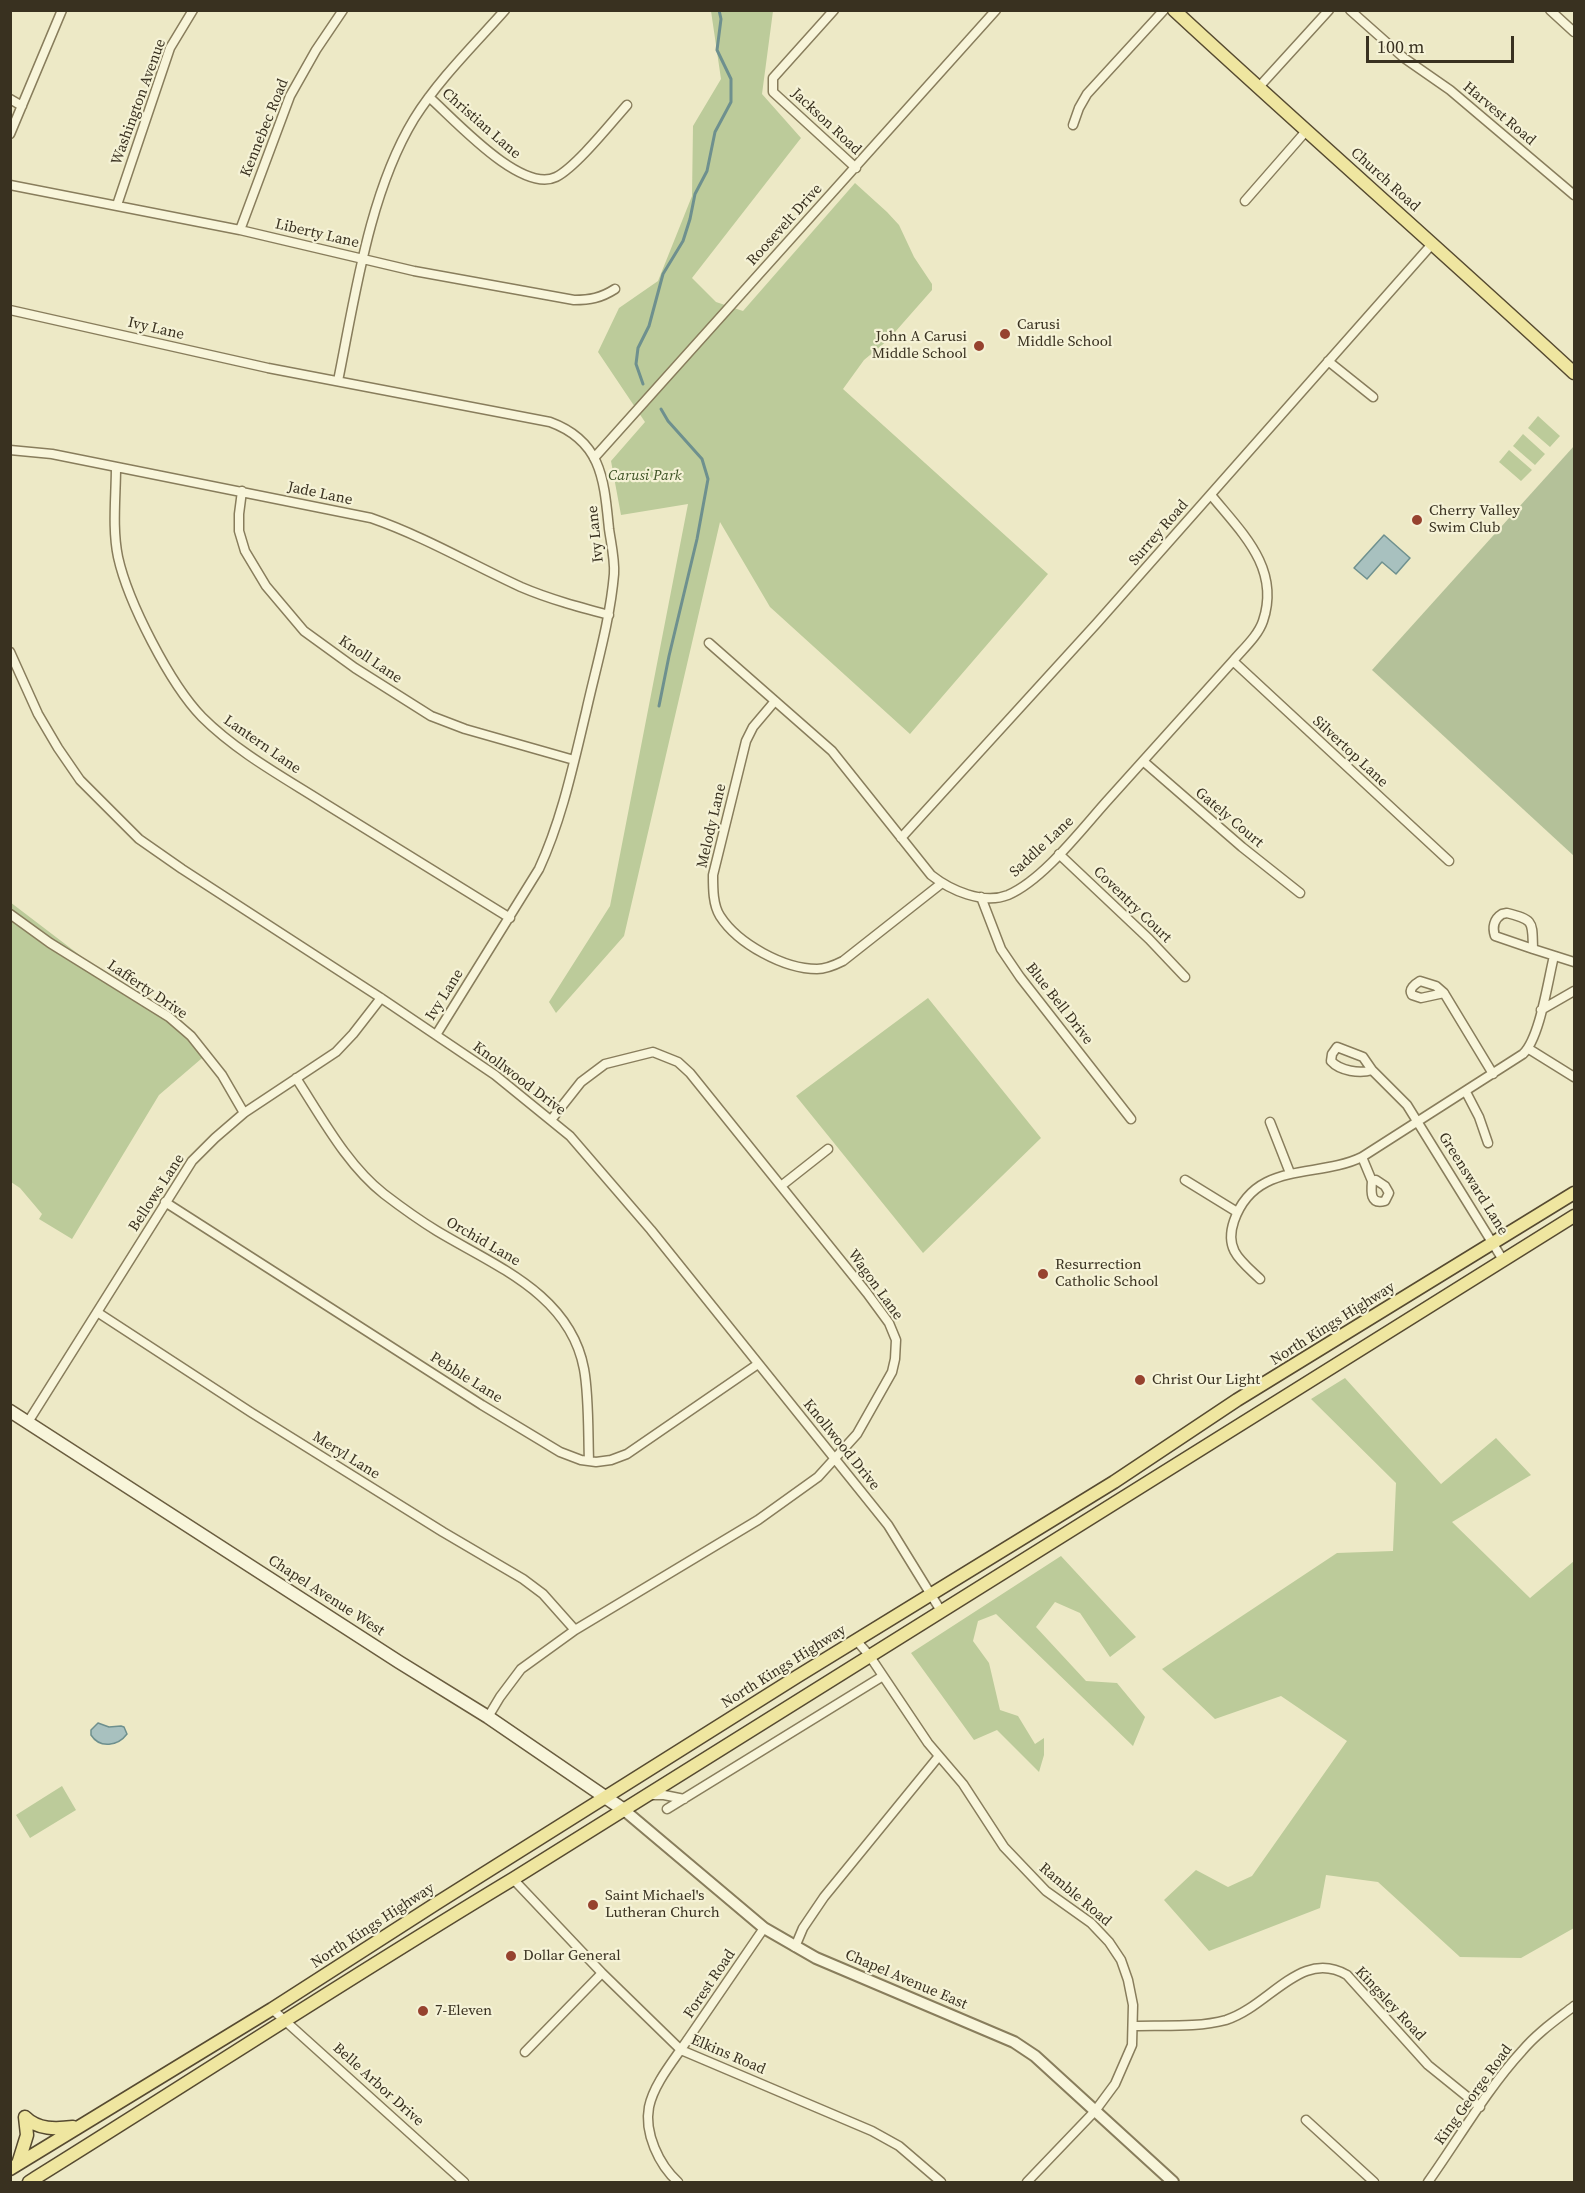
<!DOCTYPE html>
<html>
<head>
<meta charset="utf-8">
<style>
  body { margin:0 }
  #map { position:relative; width:1585px; height:2193px; overflow:hidden; background:#ede9c6; font-family:"Source Serif 4",serif }
  canvas { display:block }
  .frame { position:absolute; inset:0; border:12px solid #393120; pointer-events:none }
  .scale { position:absolute; left:1366px; top:36px; width:148px; height:27px; box-sizing:border-box; border:3px solid #393120; border-top:0; padding-left:8px; font-size:18px; line-height:21px; white-space:nowrap; color:#393120; -webkit-text-stroke:4px #f5f2d6; paint-order:stroke }
</style>
</head>
<body>
<div id="map">
<canvas width="1585" height="2193"></canvas>
<div class="frame"></div>
<div class="scale">100 m</div>
</div>
<script>
const context = document.querySelector('canvas').getContext('2d');
context.lineJoin = 'round';
function paint(path, color) { context.fillStyle = color; context.fill(path, 'evenodd'); }
function strokePath(path, color, width, dash) { context.strokeStyle = color; context.lineWidth = width; context.lineCap = dash ? 'butt' : 'round'; context.setLineDash(dash || []); context.stroke(path); }
function drawText(font, color, halo, rows, align = 'center') {
  context.font = font + ' "Source Serif 4",serif'; context.lineWidth = 4.5; context.setLineDash([]); context.textBaseline = 'middle'; context.strokeStyle = halo; context.fillStyle = color; for (const [text, x, y, turn = 0] of rows) {
    context.save(); context.translate(x, y); context.rotate((+turn || 0) * Math.PI / 180); context.textAlign = isNaN(turn) ? turn : align; if (halo) context.strokeText(text, 0, 0); context.fillText(text, 0, 0); context.restore();
  }
}
const green = new Path2D(`
  M711,11H773L762,94L801,138L692,278L716,302L743,311L855,183L887,212L899,225L914,257L932,284V290L888,340L864,360L843,389L1048,574L910,734L770,607L720,522L624,936L556,1013L549,1002L610,906L688,504L621,515L611,461L645,422L598,352L619,308L658,281L692,196L693,126L721,79Z
  M1538,416L1560,436L1550,447L1528,428Z
  M1523,434L1545,454L1535,465L1513,446Z
  M1509,450L1532,470L1521,481L1499,462Z
  M10,902L208,1053L159,1095L72,1239L39,1219L42,1214L20,1188L11,1182Z
  M928,998L1041,1138L923,1253L796,1096Z
  M1345,1378L1441,1484L1496,1438L1531,1475L1452,1522L1530,1598L1574,1561V1928L1521,1958L1460,1957L1378,1882L1326,1875L1320,1908L1209,1951L1164,1900L1196,1870L1228,1887L1252,1876L1347,1741L1281,1696L1215,1719L1162,1669L1337,1553L1393,1551L1396,1483L1311,1399Z
  M1061,1556L1136,1637L1110,1657L1080,1613L1055,1602L1036,1627L1086,1681L1117,1683L1145,1717L1133,1746L996,1614L978,1621L973,1641L989,1663L1000,1710L1018,1716L1035,1744L1044,1738V1755L1039,1772L997,1730L974,1740L911,1653Z
  M62,1786L76,1810L30,1838L16,1815Z`);
const cemetery = new Path2D(`
  M1574,446V856L1372,670Z`);
const water = new Path2D(`
  M1384,535L1410,558L1396,574L1382,562L1367,579L1354,568Z
  M98,1723L109,1727L121,1726L124,1727L127,1734C118,1746 100,1749 91,1735V1730Z`);
const stream = new Path2D(`
  M643,384L636,364L638,348L649,326L663,274L683,241L690,219L695,194L707,171L715,132L731,102V79L717,50L721,19L719,10
  M659,706L669,656L697,539L708,479L702,459L668,421L661,409`);
const minor = new Path2D(`
  M834,10L773,78V92L856,168
  M1350,10L1404,58L1450,90L1574,195
  M1550,10L1574,32
  M1258,88L1329,10
  M429,97C454,119 521,194 556,177C576,167 611,123 627,105
  M10,99L22,106
  M1073,125L1079,108L1087,94L1164,10
  M10,134L62,10
  M10,185L240,230L414,271L574,300C590,300 601,298 615,289
  M1245,201L1307,130
  M117,205L170,48L193,10
  M240,230L290,96L316,50L343,10
  M10,310L268,368L550,422C602,441 604,480 609,529C611,543 615,560 614,574C610,621 596,667 586,712C573,766 562,819 539,869L436,1035
  M1328,361L1373,397
  M338,381C355,297 369,193 414,119C439,79 474,45 505,10
  M10,450L52,454L371,518C423,536 471,564 521,587C549,599 579,607 609,615
  M594,458L996,10
  M116,467C116,496 112,528 118,557C128,602 170,684 202,717C237,752 283,777 324,803C386,841 448,879 510,918
  M242,491L239,514V531L245,551L266,586L304,631L355,668L431,716L465,729L574,760
  M709,643L832,751L931,875C950,890 983,905 1008,895C1043,880 1081,830 1107,801C1149,754 1191,708 1233,661C1243,649 1258,636 1263,621C1281,568 1241,532 1211,495
  M10,652L38,714L58,748L80,780L139,839L182,869L381,998L495,1075L570,1136L651,1230L888,1525L941,1611
  M1233,661L1449,861
  M775,701L753,727L746,741L713,875C713,889 713,905 720,916C738,944 784,969 817,969C826,969 835,965 843,961L942,883
  M1143,761L1242,847L1300,893
  M901,838L1097,623L1433,243
  M1059,854L1149,939L1185,977
  M981,897L1001,949L1020,977L1131,1119
  M1507,913C1535,920 1532,922 1533,949L1495,936C1492,927 1494,919 1502,914Z
  M10,914L50,943L169,1017L191,1036L222,1075L244,1113
  M1533,949L1574,962
  M1420,981L1436,986L1444,993L1421,998L1412,995C1408,989 1415,984 1420,981Z
  M1444,993L1493,1074
  M1541,1010L1574,991
  M1337,1047L1363,1057L1372,1070C1360,1074 1340,1071 1331,1061L1332,1054Z
  M1529,1049L1574,1077
  M1372,1070L1407,1105L1503,1260
  M296,1078C322,1118 347,1165 384,1194C401,1207 419,1220 437,1231C495,1266 570,1294 584,1369C589,1396 588,1433 589,1461
  M1466,1092L1479,1117L1488,1143
  M1270,1122L1290,1173
  M1362,1157L1372,1181
  M1185,1180L1237,1212
  M1376,1180L1385,1186L1389,1193L1385,1201C1370,1205 1371,1192 1372,1181Z
  M781,1186L828,1149
  M165,1202L482,1405L560,1452L581,1460L596,1462L611,1460L627,1454L758,1364
  M1260,1279C1241,1261 1224,1250 1234,1221C1255,1160 1317,1179 1362,1157L1523,1054C1540,1038 1548,980 1554,956
  M97,1312L252,1413L443,1532L523,1579L543,1594L575,1630
  M28,1422L192,1161L215,1138L244,1113L336,1052L353,1034L381,998
  M856,1640L869,1655L928,1743L963,1784L1004,1847L1046,1891L1091,1923L1109,1942L1121,1960L1128,1980L1133,2005L1132,2045L1115,2084L1095,2111L1027,2182
  M488,1717L500,1697L521,1669L575,1630L758,1520L818,1477L857,1434L892,1372L895,1359L896,1340L889,1323L867,1293L690,1073L678,1062L653,1052L605,1064L581,1082L551,1120
  M650,1795H664L684,1799
  M667,1809L883,1676
  M513,1879L602,1973L681,2050L872,2131L899,2146L941,2182
  M795,1947L803,1928L824,1897L939,1756
  M272,2009L464,2182
  M1134,2026C1163,2025 1197,2028 1226,2020C1270,2006 1301,1948 1347,1975L1428,2065L1480,2107
  M525,2052L602,1973
  M1306,2120L1374,2182
  M678,2182C659,2165 644,2133 649,2107C654,2083 675,2059 688,2039C713,2002 739,1965 764,1928
  M1428,2182C1458,2140 1487,2089 1522,2051C1537,2033 1556,2020 1574,2006`);
const tertiary = new Path2D(`
  M624,1810L764,1928L816,1958L1014,2042L1035,2056L1173,2182`);
const secondary = new Path2D(`
  M10,1411L399,1662L488,1717L624,1810`);
const primary = new Path2D(`
  M1174,10C1307,133 1442,251 1574,373
  M25,2117C38,2130 56,2129 73,2127
  M18,2164L27,2135L25,2117
  M10,2169L272,2009L437,1903L798,1676L1114,1482L1237,1400L1574,1193
  M29,2182C190,2082 350,1977 513,1879L1574,1216`);
const markers = [
  [1005,334,6,"#96422e"],
  [979,346,6,"#96422e"],
  [1417,520,6,"#96422e"],
  [1043,1274,6,"#96422e"],
  [1140,1380,6,"#96422e"],
  [593,1905,6,"#96422e"],
  [511,1956,6,"#96422e"],
  [423,2011,6,"#96422e"]
];
const streetNames = [
  ["Washington Avenue",139,102,-70],
  ["Harvest Road",1499,114,40],
  ["Jackson Road",826,122,43],
  ["Christian Lane",481,124,41],
  ["Kennebec Road",265,128,-68],
  ["Church Road",1385,180,42],
  ["Roosevelt Drive",785,225,-48],
  ["Liberty Lane",317,234,13],
  ["Ivy Lane",156,329,13],
  ["Jade Lane",320,494,12],
  ["Surrey Road",1159,533,-49],
  ["Ivy Lane",596,534,-96],
  ["Knoll Lane",370,660,34],
  ["Lantern Lane",262,745,35],
  ["Silvertop Lane",1350,752,43],
  ["Gately Court",1229,818,40],
  ["Melody Lane",712,826,-77],
  ["Saddle Lane",1042,847,-43],
  ["Coventry Court",1132,905,44],
  ["Lafferty Drive",147,990,34],
  ["Ivy Lane",445,995,-58],
  ["Blue Bell Drive",1059,1004,52],
  ["Knollwood Drive",519,1079,37],
  ["Greensward Lane",1473,1184,58],
  ["Bellows Lane",157,1193,-57],
  ["Orchid Lane",483,1242,30],
  ["Wagon Lane",875,1285,54],
  ["North Kings Highway",1333,1324,-32],
  ["Pebble Lane",466,1378,32],
  ["Knollwood Drive",841,1445,51],
  ["Meryl Lane",346,1456,32],
  ["Chapel Avenue West",326,1596,33],
  ["North Kings Highway",784,1667,-32],
  ["Ramble Road",1075,1895,40],
  ["North Kings Highway",373,1926,-33],
  ["Chapel Avenue East",906,1980,23],
  ["Forest Road",710,1984,-56],
  ["Kingsley Road",1390,2004,47],
  ["Elkins Road",728,2055,23],
  ["Belle Arbor Drive",378,2085,42],
  ["King George Road",1474,2095,-54]
];
const poiNames = [
  ["Carusi",1017,325],
  ["Middle School",1017,342],
  ["John A Carusi",967,337,"right"],
  ["Middle School",967,354,"right"],
  ["Cherry Valley",1429,511],
  ["Swim Club",1429,528],
  ["Resurrection",1055,1265],
  ["Catholic School",1055,1282],
  ["Christ Our Light",1152,1380],
  ["Saint Michael's",605,1896],
  ["Lutheran Church",605,1913],
  ["Dollar General",523,1956],
  ["7-Eleven",435,2011]
];
const parkNames = [
  ["Carusi Park",645,476]
];
paint(green, '#bccb9a');
paint(cemetery, '#b4c199');
paint(water, '#a8c1bf');
strokePath(water, '#6e908e', 1.5);
strokePath(stream, '#6e908e', 3);
strokePath(minor, '#887d5c', 11);
strokePath(tertiary, '#887d5c', 14);
strokePath(secondary, '#6a5d3f', 15);
strokePath(primary, '#564a30', 15);
strokePath(minor, '#f8f5da', 8);
strokePath(tertiary, '#f8f5da', 10);
strokePath(secondary, '#f8f5da', 12);
strokePath(primary, '#efe6a0', 12);
for (const [x, y, r, color] of markers) { const dot = new Path2D(); dot.arc(x, y, r, 0, 2 * Math.PI); context.fillStyle = color; context.fill(dot); strokePath(dot, '#f5f2d6', 2); }
drawText('15px', '#393120', '#f5f2d6', streetNames);
drawText('15px', '#393120', '#f5f2d6', poiNames, 'left');
drawText('italic 15px', '#405527', '#f5f2d6', parkNames);
</script>
</body>
</html>
